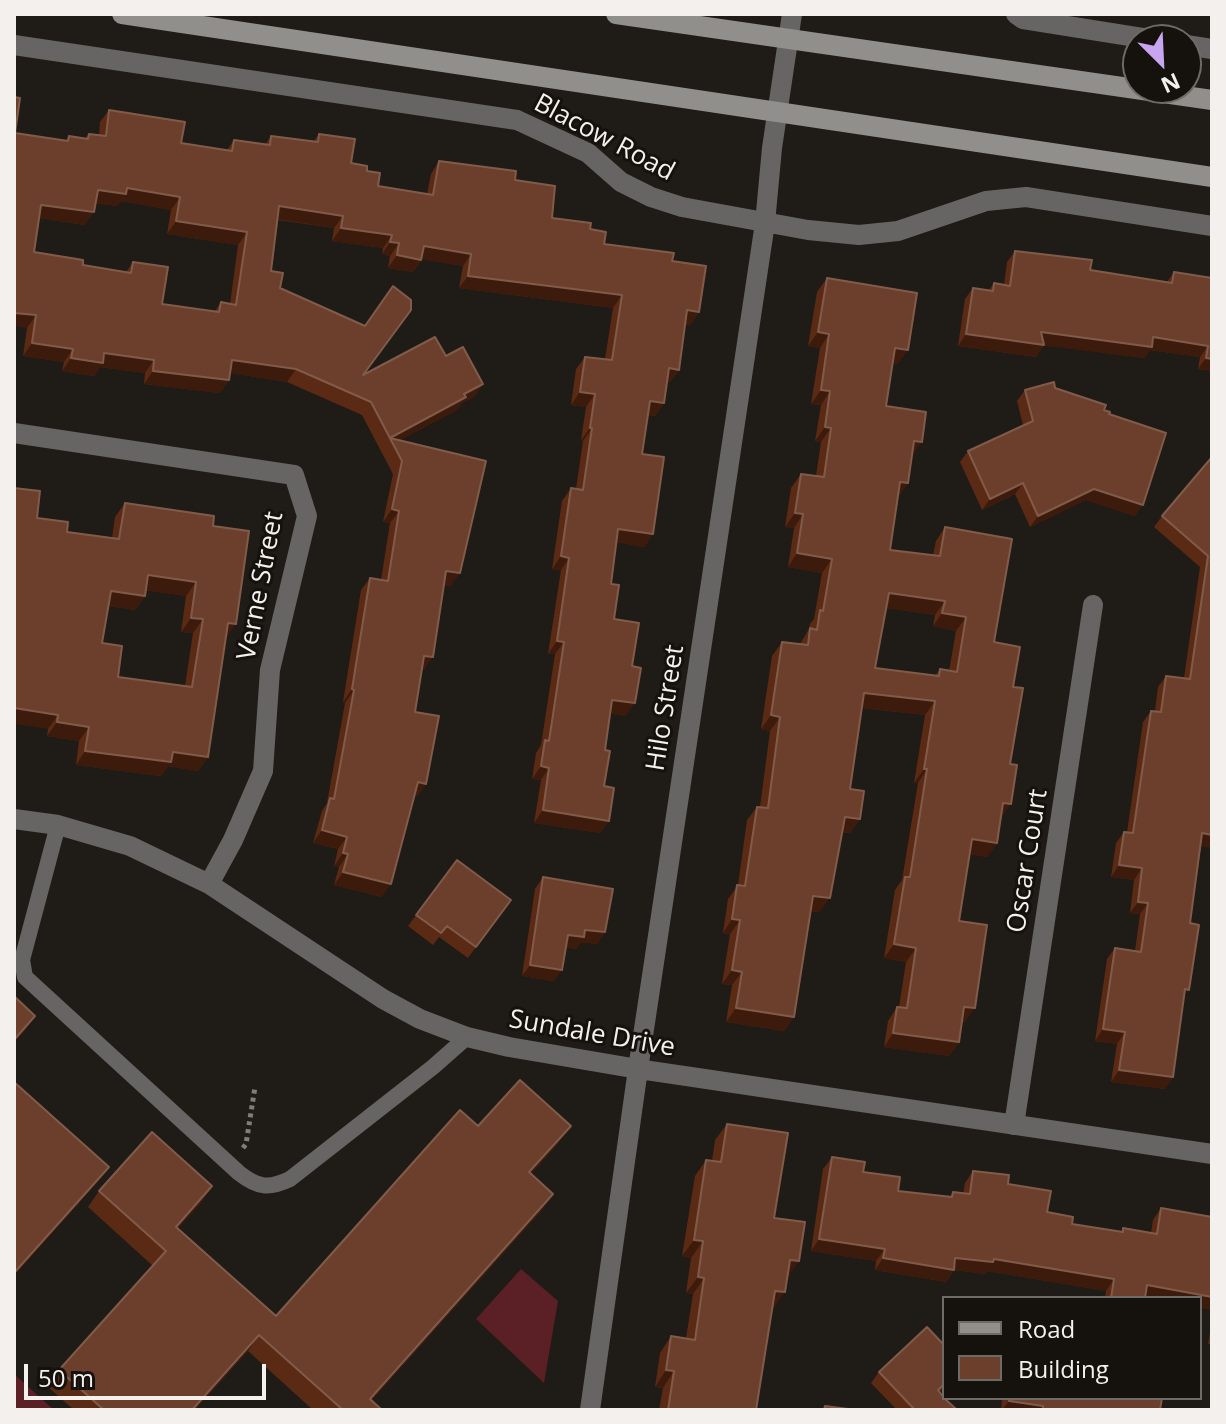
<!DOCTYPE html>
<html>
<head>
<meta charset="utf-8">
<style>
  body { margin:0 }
  #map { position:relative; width:1226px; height:1424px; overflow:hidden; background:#1f1b17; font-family:"Open Sans",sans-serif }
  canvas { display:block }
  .frame { position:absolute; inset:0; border:16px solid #f3f0ed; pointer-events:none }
  .legend { position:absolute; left:942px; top:1296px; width:260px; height:104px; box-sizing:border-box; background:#15120e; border:2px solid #6e6b67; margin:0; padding:10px 14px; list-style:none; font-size:24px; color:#f3f0ed }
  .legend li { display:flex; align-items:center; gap:16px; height:40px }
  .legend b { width:40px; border:2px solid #6e6b67 }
  .north { position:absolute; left:1122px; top:24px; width:80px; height:80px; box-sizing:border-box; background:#15120e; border:2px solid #6e6b67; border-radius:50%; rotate:156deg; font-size:22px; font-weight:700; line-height:32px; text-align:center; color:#f3f0ed }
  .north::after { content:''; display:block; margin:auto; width:28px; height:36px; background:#c7a6ef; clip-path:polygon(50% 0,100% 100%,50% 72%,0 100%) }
  .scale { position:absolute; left:24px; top:1364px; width:242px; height:36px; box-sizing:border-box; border:4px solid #f3f0ed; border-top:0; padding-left:10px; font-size:24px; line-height:28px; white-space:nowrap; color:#f3f0ed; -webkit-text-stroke:6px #15120e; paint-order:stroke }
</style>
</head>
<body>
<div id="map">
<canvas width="1226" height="1424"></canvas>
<div class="frame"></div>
<ul class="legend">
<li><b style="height:10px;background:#918f8b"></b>Road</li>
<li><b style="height:22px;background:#6c3f2c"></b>Building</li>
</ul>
<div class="north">N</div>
<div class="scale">50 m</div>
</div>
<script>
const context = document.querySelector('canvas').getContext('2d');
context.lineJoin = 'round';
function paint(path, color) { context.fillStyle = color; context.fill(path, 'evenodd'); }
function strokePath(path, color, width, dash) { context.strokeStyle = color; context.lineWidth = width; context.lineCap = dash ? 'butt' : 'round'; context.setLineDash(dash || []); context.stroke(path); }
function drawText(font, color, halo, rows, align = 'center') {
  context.font = font + ' "Open Sans",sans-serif'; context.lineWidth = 6; context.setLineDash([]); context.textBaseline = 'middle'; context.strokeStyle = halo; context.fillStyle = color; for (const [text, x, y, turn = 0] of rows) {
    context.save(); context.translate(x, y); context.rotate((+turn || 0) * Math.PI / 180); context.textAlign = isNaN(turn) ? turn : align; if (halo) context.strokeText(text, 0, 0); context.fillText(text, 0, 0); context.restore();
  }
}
const green = new Path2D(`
  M521,1269L558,1301L544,1383L476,1319Z
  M14,1374L54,1410H14Z`);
const path = new Path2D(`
  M243,1148L246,1144L255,1087`);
const service = new Path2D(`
  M58,825L22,960L25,977L239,1173C258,1188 269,1189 290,1179L433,1067L467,1037`);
const minor = new Path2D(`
  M1016,14L1023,19L1155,40
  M14,45L517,120L588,153L621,182L651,197L682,207L808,230L859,235L898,231L986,201L1026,197L1212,226
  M1186,45L1212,49
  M14,433L294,475L307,516L270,670L263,771L233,840L209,884
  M14,819L58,825L130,846L209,884L383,999L420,1019L467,1037L509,1047L638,1069L1212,1154
  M1014,1125L1093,605
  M590,1410L638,1069L765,223L772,148L792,14`);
const secondary = new Path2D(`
  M122,14L1212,177
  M616,14L1212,100`);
const wall = new Path2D(`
  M109,110L181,143L227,150L234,140L265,145L271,136L313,142L319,134L351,163L367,171L378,186L427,194L431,174L439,161L515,180L552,218L590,229L604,244L672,261L699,312L690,325L685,324L679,370L670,382H667L664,403L655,416L648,415L642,454L645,547L616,542L611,584L614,619L626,716L610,713L605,750L604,786L600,833L534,823L541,780L532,779L536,753L541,745L555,654H548L561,570L552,569L562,501L571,488L576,489L583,441L581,440L586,407L571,405L576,369L585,357L605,359L613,308L459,288L463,266L422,259L413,272L388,268L390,256L382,254L383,248L332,241L334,228L278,220L271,271L280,288L363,375L446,356L483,384L474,397L462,403L457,410L400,440L451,586L444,585L424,670L422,669L415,712L418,796H414L382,897L334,885L339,867L334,866L338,849L313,843L322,811L327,803L345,703L343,702L361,590L370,578L381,580L390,523L383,522L393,474L362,415L287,382L230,373L229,380L220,393L144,384L145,373L100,367L94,376L62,371L64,362L23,356L27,328L15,133L66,140L69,136L85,138L89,134L99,135L100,122ZM121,201L171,210L167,234L238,245L230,304L221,302L215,311L162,304L133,262L126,272L83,265L34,252L39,218L85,225L96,203L117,206Z
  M1015,251L1090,270L1167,282L1174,272L1212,278V371L1198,369L1200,357L1150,350L1144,358L1044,345L1036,357L958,346L965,299L973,288L989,290L994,283L1004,285L1007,262Z
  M827,278L898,364L892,363L886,406L912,456L908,483L898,497L890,550L933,555L936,541L945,527L1013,687L1001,818L997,843L987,857L970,854L959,921L965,1022H962L959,1042L949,1056L884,1047L888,1021L897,1007H899L906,962L884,958L895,890L902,880L918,783H914L925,715L862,708L850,789L860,819L850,833L842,832L820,912L810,911L794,1017L784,1031L726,1022L732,985L722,984L730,934L723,933L728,899L738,885L747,820L757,807H760L770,731L761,729L772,656L782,642L800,644L809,629L810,624L814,619L822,573L788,567L794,528L785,527L791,488L801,474L816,476L821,442L815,441L821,405L811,404L820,348L808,346L817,292ZM886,608L935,615L933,626L956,631L949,671L940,669L935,676L875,668Z
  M1055,388L1104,410L1109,414L1135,516L1086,500L1030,527L1015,494L982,510L960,462L968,451L1023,425L1017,401L1025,390Z
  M1212,457L1211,765L1212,847L1201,846L1190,923L1184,997L1173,1077L1165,1089L1111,1082L1117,1044L1095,1041L1107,959L1115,948L1135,951L1140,914L1130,913L1134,880L1111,877L1116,843L1124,832H1127L1143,722L1151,711H1155L1158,687L1166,676L1184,678L1200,567L1154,527L1162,516Z
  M125,503L213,526L226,638L208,757L198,771L168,766L161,776L76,765L79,741L47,736L48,729L37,518L67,532L112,538L115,517ZM145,590L186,596L181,632L193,633L185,686L118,677L102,643L108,606L135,610L145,596Z
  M457,860L511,900L468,958L439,937L433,945L408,926Z
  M543,877L605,932L597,944L581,942L576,949L566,947L554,981L522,976L535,889Z
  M727,1124L774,1218L787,1278L772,1309L756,1410H659L663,1388L655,1387L660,1353L671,1336L686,1338L693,1294L686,1293L691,1258L682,1256L695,1176L706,1160L712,1161L715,1140Z
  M478,1126L559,1142L531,1174L553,1194L542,1210L371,1401L382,1410H313L248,1351L195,1410H74L48,1387L59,1370L153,1266L88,1207L99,1191L212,1186L201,1203L178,1228L276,1316Z
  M832,1157L863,1172L898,1191L950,1197L953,1192L963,1194L965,1183L973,1171L1008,1184L1047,1212L1072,1224L1121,1232L1123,1228L1151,1233L1153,1220L1161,1208L1200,1298H1105L1106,1291L987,1271L985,1274L954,1270L946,1282L875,1270L876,1261L811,1251L823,1169Z
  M1212,1320V1344H1208Z
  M944,1345V1387L940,1392L955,1410H897L871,1383L879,1372Z
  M1002,1398H1162L1160,1410H1001Z`);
const shadedWall = new Path2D(`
  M127,188L180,197L171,210L121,201L117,206L89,202L98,190Z
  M41,205L94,212L85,225L32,217Z
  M279,206L343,216L334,228L270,218Z
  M176,221L247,232L238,245L167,234Z
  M341,228L392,235L383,248L332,241Z
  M390,242L399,243L390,256L382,254Z
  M424,246L471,254L463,266L415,258Z
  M397,255L421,260L413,272L388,268Z
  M468,276L622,295L613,308L459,288Z
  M687,310L699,312L690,325L678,323Z
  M14,313L36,315L27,328L14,326Z
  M818,332L829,334L820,348L808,346Z
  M1041,332L1153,337L1208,346L1200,357L1150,350L1144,358L1038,345H1044L1036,357L958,346L966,334Z
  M32,343L73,349L64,362L23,356Z
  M895,348L908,350L898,364L885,362Z
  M104,353L154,360L145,373L100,367L94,376L62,371L71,358Z
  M1206,358L1212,359V371L1198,369Z
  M232,360L296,369L287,382L223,372Z
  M669,368L679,370L670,382L660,381Z
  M153,371L229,380L220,393L144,384Z
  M483,384L474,397L462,403L457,410L393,444L390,438Z
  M821,390L830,391L821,405L811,404Z
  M580,392L595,394L586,407L571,405Z
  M650,401L664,403L655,416L641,414Z
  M825,427L831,428L821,442L815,441Z
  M590,428H592L583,441L581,440Z
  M914,441L922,442L912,456Z
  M900,482L908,483L898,497Z
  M1023,483L1015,494L982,510L990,499Z
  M1094,489L1143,505L1135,516L1086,500L1030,527L1038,516Z
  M392,509L399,511L390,523L383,522Z
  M795,513L803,514L794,528L785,527Z
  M618,529L653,534L645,547L609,541Z
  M797,553L832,559L822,573L788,567Z
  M561,556L569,558L561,570L552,569Z
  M446,571L460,573L451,586L438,584Z
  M148,575L196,582L186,596L138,589Z
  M111,591L145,596L135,610L101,605Z
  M889,593L945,601L935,615L879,607Z
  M942,613L966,617L956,631L933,626Z
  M191,618L203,619L193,633L181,632Z
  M228,623L236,624L226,638Z
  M557,641L564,642L555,654H548Z
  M424,656L433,657L424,670L415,669Z
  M352,689L354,690L345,703L343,702Z
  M864,693L935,701L925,715L854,707Z
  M612,700L635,703L626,716L603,713Z
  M14,708L58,715L48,729L14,724Z
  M771,715L780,717L770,731L761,729Z
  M57,722L89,727L79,741L47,736Z
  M85,751L173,752L208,757L198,771L168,766L161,776L76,765Z
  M541,766L549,768L541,780L532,779Z
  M924,769H927L918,783H914Z
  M418,782L426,784L418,796L409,795Z
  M1003,803L1011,804L1001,818Z
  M543,810L609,821L600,833L534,823Z
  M845,817L860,819L850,833L835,831Z
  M322,830L347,837L338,849L313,843Z
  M1202,833L1212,835V847L1194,845Z
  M972,839L997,843L987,857L962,853Z
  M343,853L348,854L339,867L334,866Z
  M1119,865L1142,868L1134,880L1111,877Z
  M343,872L391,884L382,897L334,885Z
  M813,896L830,898L820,912L803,910Z
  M1138,902L1148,903L1140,914L1130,913Z
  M732,919L740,920L730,934L723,933Z
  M585,930L605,932L597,944L581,942L576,949L560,946L568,935Z
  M894,944L916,948L906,962L884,958Z
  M530,965L562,970L554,981L522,976Z
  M732,970L742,972L732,985L722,984Z
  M964,1007L975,1008L965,1022L954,1021Z
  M736,1008L794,1017L784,1031L726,1022Z
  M35,1016L24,1032L14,1043V1040Z
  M1103,1029L1125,1032L1117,1044L1095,1041Z
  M893,1033L959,1042L949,1056L884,1047Z
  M1119,1070L1173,1077L1165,1089L1111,1082Z
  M571,1126L559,1142L518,1189L529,1172Z
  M109,1167L97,1183L14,1276V1273Z
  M212,1186L201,1203L165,1243L176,1227Z
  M553,1194L542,1210L363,1410L370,1399Z
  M819,1239L885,1249L876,1261L811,1251Z
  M694,1240L703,1241L691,1258L682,1256Z
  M883,1258L994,1259L1114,1279L1106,1291L987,1271L985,1274L954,1270L946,1282L875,1270Z
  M790,1260L799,1261L787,1278Z
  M698,1277L704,1278L693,1294L686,1293Z
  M1147,1285L1212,1297V1310L1200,1308V1298H1143Z
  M775,1291L785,1292L773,1309L764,1308Z
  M259,1335L248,1351L195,1410H192Z
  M666,1370L674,1371L663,1388L655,1387Z
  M1009,1401L1043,1406L1041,1410H1002Z`);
const building = new Path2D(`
  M14,97L20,98L15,133L68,141L69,136L88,139L89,134L106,136L109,110L185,122L181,143L232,151L234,140L270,145L271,136L318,142L319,134L355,139L351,163L367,166V171L380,173L378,186L433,195L439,161L516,171L515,180L555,186L552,218L591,223L590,229L606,232L604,244L674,253L672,261L706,266L699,312L687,310L679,370L669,368L664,403L650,401L642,454L664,457L653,534L618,529L611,584L619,585L614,619L639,623L632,666L641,668L635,703L612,700L605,750L610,751L604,786L614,788L609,821L543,810L549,768L541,766L545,740L549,741L564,642L557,641L569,558L561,556L571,488L583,490L592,428H590L595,394L580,392L585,357L612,360L622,295L468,276L471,254L424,246L421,260L397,255L399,243L390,242L392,235L341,228L343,216L279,206L271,271L283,273L280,288L365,326L393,286L411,300V310L363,375L435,337L446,356L463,347L483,384L464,394L466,397L390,438L486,461L460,573L446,571L433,657L424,656L415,712L439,716L426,784L418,782L391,884L343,872L348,854L343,853L347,837L322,830L330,798L334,799L354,690L352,689L370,578L388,581L399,511L392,509L402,461L371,402L296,369L232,360L229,380L153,371L154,360L104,353L103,363L71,358L73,349L32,343L36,315L14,313ZM127,188L180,197L176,221L247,232L236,305L221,302L219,312L162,304L168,267L133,262L131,273L83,265V260L34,252L41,205L94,212L98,190L126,194Z
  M1015,251L1092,260L1090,270L1172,283L1174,272L1212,278V359L1206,358L1208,346L1153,337L1152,347L1041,332L1044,345L966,334L973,288L993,291L994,283L1010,286Z
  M827,278L917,293L908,350L895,348L886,406L926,412L922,442L914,441L908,483L900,482L890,550L940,556L945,527L1012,539L994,642L1020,647L1013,687L1023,688L1010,764L1017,765L1011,804L1003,803L997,843L972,839L959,921L987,925L975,1008L964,1007L959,1042L893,1033L897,1007L907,1008L916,948L894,944L905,877H910L927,769H924L935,701L864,693L850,789L864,791L860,819L845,817L830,898L813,896L794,1017L736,1008L742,972L732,970L740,920L732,919L737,885L745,886L757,807L768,808L780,717L771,715L782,642L808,645L810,628L817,630L820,610L823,611L832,559L797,553L803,514L795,513L801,474L824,477L831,428L825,427L830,391L821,390L829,334L818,332ZM889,593L945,601L942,613L966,617L957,672L940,669L939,676L875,668Z
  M1054,382L1055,388L1106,405L1104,410L1110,412L1109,414L1166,433L1143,505L1094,489L1038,516L1023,483L990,499L968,451L1033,421L1025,390Z
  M1212,457L1211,765H1212V835L1202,833L1190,923L1199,925L1189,990L1185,989L1173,1077L1119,1070L1125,1032L1103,1029L1115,948L1141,952L1148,903L1138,902L1142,868L1119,865L1124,832L1133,833L1151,711L1161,712L1166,676L1190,679L1208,556L1162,516Z
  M14,488L40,491L37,518L68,522L67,532L119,539L125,503L214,516L213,526L249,531L236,624L228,623L208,757L173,752L171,762L85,751L89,727L57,722L58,715L14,708ZM148,575L196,582L191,618L203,619L192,687L118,677L122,646L102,643L111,591L145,596Z
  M457,860L511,900L476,947L447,926L441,933L416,915Z
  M543,877L613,889L605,932L585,930L584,937L568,935L562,970L530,965Z
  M14,996L35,1016L14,1040Z
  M520,1080L571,1126L529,1172L553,1194L370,1399L382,1410H343L259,1335L192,1410H104L59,1370L166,1251L99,1191L152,1132L212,1186L176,1227L276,1316L460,1110L478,1126Z
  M14,1082L109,1167L14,1273Z
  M727,1124L788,1133L774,1218L805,1222L799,1261L790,1260L785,1292L775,1291L756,1410H668L674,1371L666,1370L671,1336L695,1340L704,1278L698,1277L703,1241L694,1240L706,1160L721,1162Z
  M832,1157L865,1162L863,1172L900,1177L898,1191L952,1197L953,1192L970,1194L973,1171L1009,1175L1008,1184L1051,1191L1047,1212L1073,1217L1072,1224L1123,1232V1228L1157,1234L1161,1208L1212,1217V1297L1147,1285L1145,1298H1111L1114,1279L994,1259L993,1262L955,1258L954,1270L883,1258L885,1249L819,1239Z
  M927,1327L944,1345V1384L938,1390L944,1398L956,1409L955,1410H915L879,1372Z
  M1009,1398H1162L1160,1410H1043V1406L1009,1401Z
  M825,1406L856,1410H824Z`);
const streetNames = [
  ["Blacow Road",604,138,28],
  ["Verne Street",261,586,-79],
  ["Hilo Street",666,708,-81],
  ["Oscar Court",1028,861,-81],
  ["Sundale Drive",592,1034,10]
];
paint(green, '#5a2026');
strokePath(path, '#807c79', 5, [4, 4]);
strokePath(service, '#666563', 16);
strokePath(minor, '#666563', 20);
strokePath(secondary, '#918f8b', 20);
paint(wall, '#5b2a14');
paint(shadedWall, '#3c1b0c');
paint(building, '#6c3f2c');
strokePath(building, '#815b4a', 2);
drawText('26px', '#f3f0ed', '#15120e', streetNames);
</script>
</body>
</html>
